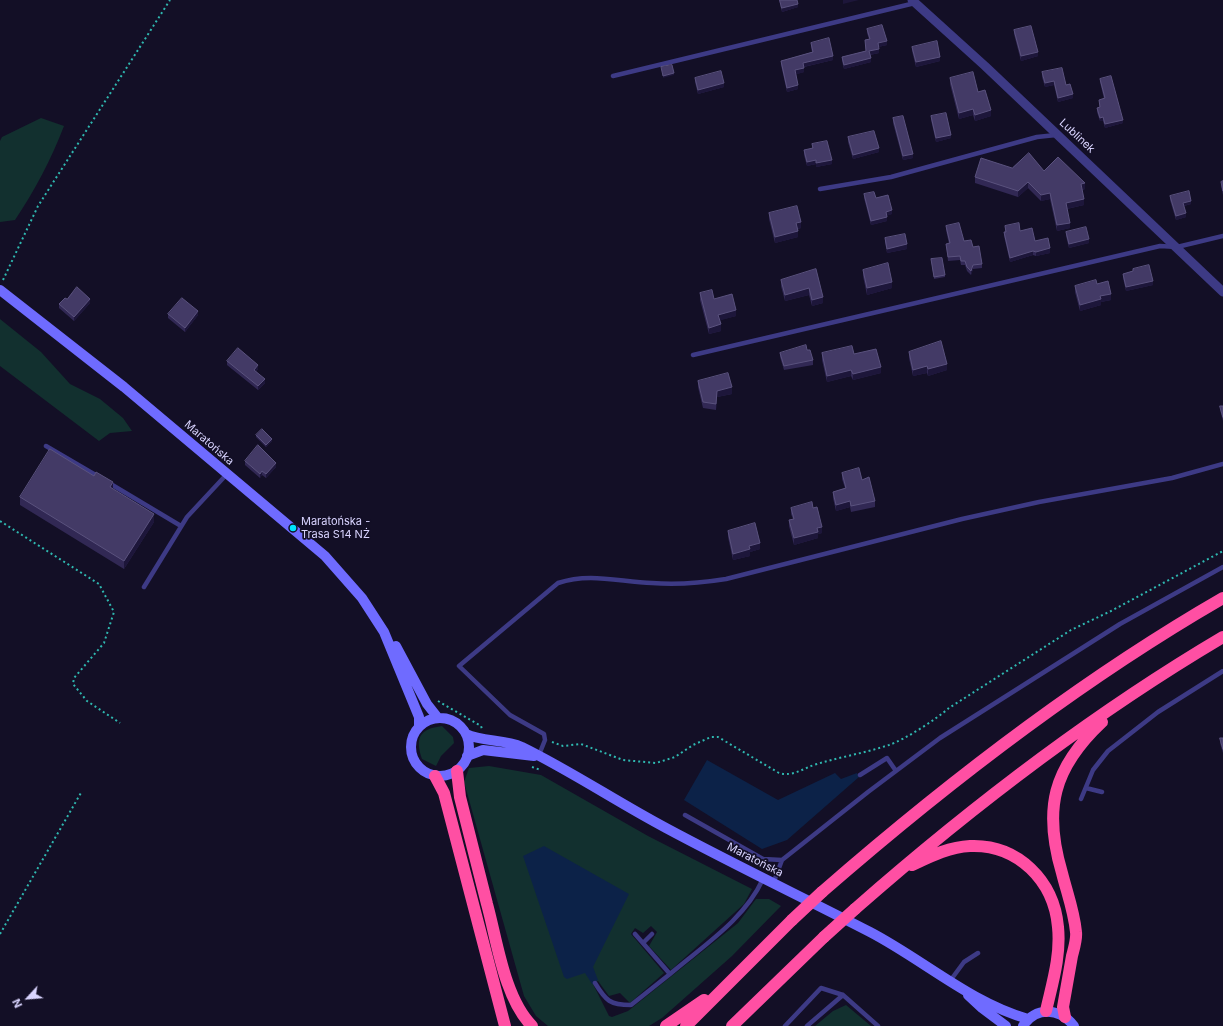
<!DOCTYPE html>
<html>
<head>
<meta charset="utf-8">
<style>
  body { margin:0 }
  #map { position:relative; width:1223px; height:1026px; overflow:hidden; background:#130f26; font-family:Inter,sans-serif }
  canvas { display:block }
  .north { position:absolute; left:8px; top:978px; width:40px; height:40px; -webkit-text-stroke:3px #130f26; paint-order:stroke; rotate:244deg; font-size:11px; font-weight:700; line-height:16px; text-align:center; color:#d9d4ff }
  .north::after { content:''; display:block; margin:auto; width:14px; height:18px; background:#d9d4ff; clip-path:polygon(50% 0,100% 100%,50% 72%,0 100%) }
</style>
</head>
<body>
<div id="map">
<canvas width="1223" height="1026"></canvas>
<div class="north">N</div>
</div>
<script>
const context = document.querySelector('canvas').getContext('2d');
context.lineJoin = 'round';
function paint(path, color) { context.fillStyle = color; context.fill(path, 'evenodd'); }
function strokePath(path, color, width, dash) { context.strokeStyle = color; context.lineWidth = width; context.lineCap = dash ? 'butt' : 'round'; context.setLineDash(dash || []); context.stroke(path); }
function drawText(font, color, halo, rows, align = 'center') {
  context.font = font + ' Inter,sans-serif'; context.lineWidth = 3.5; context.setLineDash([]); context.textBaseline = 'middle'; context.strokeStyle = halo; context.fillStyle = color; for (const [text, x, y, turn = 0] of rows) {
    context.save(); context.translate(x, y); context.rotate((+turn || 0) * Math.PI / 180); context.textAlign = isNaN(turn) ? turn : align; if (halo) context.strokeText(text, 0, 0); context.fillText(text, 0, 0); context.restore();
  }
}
const green = new Path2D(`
  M41,118L64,126C51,160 35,190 15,220L0,222V141L2,137Z
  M0,319L41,352L70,384L100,399L123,418L132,431L110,433L99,441L0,366Z
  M442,726L453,737L454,743L441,756L436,766L422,759C415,738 419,729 442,726Z
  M489,766L541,775L648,836L752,889L744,904L671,970L649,946L657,932L651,926L643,933L635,928L631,934L664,973L630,1003L620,993L609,996L598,981L593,984L609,1016L612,1017L628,1011L738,923L756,899H769L781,906L732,956L662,1018L649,1026H548L536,1016L524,996L464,782L469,768Z
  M846,1005L871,1026H815L833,1011Z`);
const water = new Path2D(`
  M707,760L778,800L835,773L841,779L857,773L859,777L787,840L762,849L684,800Z
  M544,846L629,894L593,967L598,980L592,984L585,973L567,979L564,977L523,856Z`);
const path = new Path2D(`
  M3,280L38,206L170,0
  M0,521L99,584L114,612L104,643L74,678L73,684L87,701L120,723
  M438,701L481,726L482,729
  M552,742L563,746L581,744L623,760L656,763L675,757L693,745L711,737H718L779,773C794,777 803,768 817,764C840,757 865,753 889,745C906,739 935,720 949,708L1071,630L1111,611L1223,551
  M532,767L541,770
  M0,934L82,791`);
const service = new Path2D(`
  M613,76L915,3
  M820,189L891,177L1037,137L1056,135
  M693,355L1160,246L1177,247L1223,236
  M46,446L99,477
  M109,483L181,526
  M144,587L187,517L227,474
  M539,755L545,740L544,734L510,715L459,666L558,583C590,572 620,582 652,583C678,585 701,583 726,579L962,519L1039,502L1172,478L1223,464
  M860,775L887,758L896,771
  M1086,788L1102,792
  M1081,799L1093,770L1108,751L1158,712L1223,671
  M685,815L763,859L782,860
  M773,884L782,860L868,792L940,738L1120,624L1223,567
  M643,943L652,934
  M670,974C704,945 744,920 763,879
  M950,981L964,962L978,953
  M595,983C606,1001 610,1005 631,1005L670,974L635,934
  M785,1026L821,988L843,995L878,1026
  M807,1026L843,995`);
const minor = new Path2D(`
  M912,0L985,66L1223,292`);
const secondary = new Path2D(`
  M0,290L124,387L325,556L362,598L384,632L419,717V726
  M396,646L427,704L438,718
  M411 747a29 29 0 1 1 58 0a29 29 0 1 1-58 0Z
  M466,734C482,742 504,739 522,747C571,771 617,802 666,828C733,864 802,897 870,932C922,959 971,1003 1028,1019
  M467,756L483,750L534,756
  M968,995L982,1008L1006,1026
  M1023,1026C1036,1006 1060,1008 1074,1026`);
const motorway = new Path2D(`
  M457,771L460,797C469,833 478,868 487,904C497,940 504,998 532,1026
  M435,776L444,793L505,1026
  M912,865C931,856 949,847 970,846C1018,844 1054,881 1058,927C1061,956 1052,984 1046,1011
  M822,892C947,783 1079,681 1223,598
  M855,909C970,808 1091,715 1223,637
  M1065,1017L1063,1007C1066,990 1069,973 1072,956C1074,948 1077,939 1076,932C1074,911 1067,893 1062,873C1043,809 1053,768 1102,722
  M666,1026L704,1000
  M686,1026L792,920
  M732,1026L824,937`);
const motorwayBridge = new Path2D(`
  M792,920L822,892
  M824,937L855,909`);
const wall = new Path2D(`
  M779,0H797L798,7L782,12Z
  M867,29L887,45L878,47L879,53L870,55L871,62L844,69L842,61V57L866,51L865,40L869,39L867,33Z
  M1014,30L1038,56L1021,61L1014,34Z
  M811,43L833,60L804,67V72L796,74L798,89L787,92L781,65V61L812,52L811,47Z
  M912,47L940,61L916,67L912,51Z
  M1042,72L1066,85L1073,98L1058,102L1054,85L1045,87L1042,77Z
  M695,78L724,87L698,94L695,82Z
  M950,78L978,92L991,116L975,121L973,115L959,119L950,84Z
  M1100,79L1123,123L1105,128L1103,121H1100L1097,112V108H1100L1099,100L1104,99L1100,82Z
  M931,116L951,138L936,142L931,120Z
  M893,118L913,158L903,160L893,123Z
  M848,137L879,152L853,159L848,142Z
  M812,144L832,164L816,167V164L807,166L804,155V150L812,149Z
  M1012,168L1044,171L1085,189L1082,190L1084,205L1067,209L1070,228L1057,231L1050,199L1041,201L1028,188L1018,197L975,183V177Z
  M1223,181V195L1221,186V182Z
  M864,194L876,198L892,214L887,215V221L871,225L864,198Z
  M1170,196L1191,204L1184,206L1186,217L1176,220L1170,200Z
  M769,213L801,228L798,229V237L775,243L769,219Z
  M946,226L964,241L973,247L982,264V268L973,269L971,275L967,271L965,265H961L960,260L948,261L946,244H949L946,230Z
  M1005,226L1020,231L1035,241L1050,253L1036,256L1033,255L1010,262L1004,236V232H1005Z
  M1066,232L1089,243L1069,248L1066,236Z
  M885,238L907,249L887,253L885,242Z
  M931,259L945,275V277L934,279Z
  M816,269L823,303L812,306L809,295L785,301L781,286V280Z
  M1133,269L1153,285L1126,291L1123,278V274L1133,271Z
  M863,270L892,288L867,295L863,276Z
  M1097,284L1111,300L1101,302V305L1080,311L1075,292V286Z
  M700,293L714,299L736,316L720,320L721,331L709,334L700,300Z
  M67,299L90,303L74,321L59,308V304Z
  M168,314L198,315L185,332L168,318Z
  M909,352L947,370L928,376L927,373L913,376L909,358Z
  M780,353L813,360V365L784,370L780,357Z
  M822,353L854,354L881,373L853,380L851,376L827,382L822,360Z
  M227,361L258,369L256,371L265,383L258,390L227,365Z
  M698,381L732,394L717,397L716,410L703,408L698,387Z
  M1220,406H1223V421L1220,410Z
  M256,435L272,441L266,447L256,437Z
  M245,461L276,467L266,478L262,475L260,478L245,465Z
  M842,473L862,480L875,501V507L851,512L850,507L836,511L833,498V492L845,488L842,479Z
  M113,489L154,522L124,569L20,505V497Z
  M791,508L822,533L818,534V538L794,545L789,526V520L793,519L791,514Z
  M728,531L760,549L750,552V556L733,560L728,537Z
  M1220,738H1223V753L1220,743Z`);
const shadedWall = new Path2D(`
  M843,0H859L843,4Z
  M798,4V7L782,12V8Z
  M887,41V45L878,47V43Z
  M879,49V53L869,55V51Z
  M1038,52V56L1021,61V56Z
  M833,56V60L803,67V63Z
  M940,57V61L916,67V62Z
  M871,58V62L844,69V65Z
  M804,68V72L795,75V70Z
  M674,73V75L663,78V76Z
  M1054,81V85L1045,87V83Z
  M724,83V87L698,94V90Z
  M798,85V89L787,92V88Z
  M1073,94V98L1058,102V98Z
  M973,109V115L959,119V113Z
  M991,110V116L975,121V115Z
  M1103,117V121H1100V118Z
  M1123,120V123L1105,128V124Z
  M951,135V138L936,142V138Z
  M879,148V152L853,159V155Z
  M913,154V158L903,160V156Z
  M816,160V164L807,166V162Z
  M832,160V164L816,167V163Z
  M1028,182V188L1018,197V191Z
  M1085,183V189L1081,190V184Z
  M1050,193V199L1041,201V195Z
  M1084,199V205L1066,209V203Z
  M1191,201V204L1183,206V203Z
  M892,210V214L886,216V212Z
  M1186,213V217L1176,220V216Z
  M887,217V221L871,225V221Z
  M801,222V228L796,229V223Z
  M1070,223V228L1057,231V225Z
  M798,231V237L775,243V237Z
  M1089,239V243L1069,248V244Z
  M907,244V249L887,253V249Z
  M1050,248V253L1036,256V252Z
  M1033,251V255L1010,262V258Z
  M973,265V269L971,275V271Z
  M1153,281V285L1126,291V287Z
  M892,282V288L867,295V288Z
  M809,288V295L785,301V295Z
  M1111,294V300L1101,302V305L1080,311V305L1100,296Z
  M823,297V303L812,306V300Z
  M90,299V303L74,321V317Z
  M736,310V316L718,321V315Z
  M198,311V315L185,332V328Z
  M721,324V331L709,334V328Z
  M947,364V370L928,376V369Z
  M258,365V369L254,373V370Z
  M927,366V373L913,376V370Z
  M881,367V373L853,380V374Z
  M851,370V376L827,382V376Z
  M265,379V383L258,390V386Z
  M732,387V394L717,397L716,410V404L717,391Z
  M272,439V441L266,447V445Z
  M276,463V467L266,478V474Z
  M262,471V475L260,478V474Z
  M113,482V490L110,487Z
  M850,501V507L836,511V505Z
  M154,514V522L124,569V561Z
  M822,527V533L818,534V538L794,545V538L817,528Z
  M760,543V549L750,552V556L733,560V554L749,546Z`);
const building = new Path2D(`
  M780,0H797L798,4L782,8Z
  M882,25L887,41L878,43L879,49L869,51L871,58L844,65L842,57L866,51L865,40L870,39L867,29Z
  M1031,26L1038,52L1021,56L1014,30Z
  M829,38L833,56L803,63L804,68L795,70L798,85L787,88L781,61L813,52L811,43Z
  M937,41L940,57L916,62L912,47Z
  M672,65L674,73L663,76L661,67Z
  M1062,68L1066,85L1070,84L1073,94L1058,98L1054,81L1045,83L1042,72Z
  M721,71L724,83L698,90L695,78Z
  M973,72L978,92L985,90L991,110L975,115L973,109L959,113L950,78Z
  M1111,76L1123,120L1105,124L1103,117L1100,118L1097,108L1100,107L1099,100L1105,98L1100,79Z
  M946,113L951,135L936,138L931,116Z
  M903,116L913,154L903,156L893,118Z
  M874,131L879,148L853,155L848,137Z
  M827,141L832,160L816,163V160L807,162L804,150L813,148L812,144Z
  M1029,153L1044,171L1058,157L1085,183L1081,184L1084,199L1066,203L1070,223L1057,225L1050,193L1041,195L1028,182L1018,191L975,177L981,158L1012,168Z
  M1223,181V191L1221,182Z
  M1189,191L1191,201L1183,203L1186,213L1176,216L1170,196Z
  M874,192L876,198L888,195L892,210L886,212L887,217L871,221L864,194Z
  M797,206L801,222L796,223L798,231L775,237L769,213Z
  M959,223L964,241L971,240L973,247L979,246L982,264L973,265L971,271L967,267L965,261H961L960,256L948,257L946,244L950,243L946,226Z
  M1019,223L1020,231L1032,228L1035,241L1048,238L1050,248L1036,252L1033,251L1010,258L1004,232H1006L1005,226Z
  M1086,227L1089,239L1069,244L1066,232Z
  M905,234L907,244L887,249L885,238Z
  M942,258L945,275L934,277L931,259Z
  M888,263L892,282L867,288L863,270Z
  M1149,265L1153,281L1126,287L1123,274L1133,271V269Z
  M816,269L823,297L812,300L809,288L785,295L781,280Z
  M1096,280L1097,284L1108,281L1111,294L1100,296L1101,299L1080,305L1075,286Z
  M77,287L90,299L74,317L59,304L65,298L67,299Z
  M712,290L714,299L732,294L736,310L718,315L721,324L709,328L700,293Z
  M182,298L198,311L185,328L168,314Z
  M941,341L947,364L928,369L927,366L913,370L909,352Z
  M806,345L807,350H810L813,360L784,366L780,353Z
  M852,346L854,354L876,349L881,367L853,374L851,370L827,376L822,353Z
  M238,348L258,365L254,370L265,379L258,386L227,361Z
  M728,373L732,387L717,391L716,404L703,402L698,381Z
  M1220,406H1223V417Z
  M262,429L272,439L266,445L256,435Z
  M258,445L276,463L266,474L262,471L260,474L245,461Z
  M50,449L94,476L96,472L113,482L110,487L154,514L124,561L20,497Z
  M859,468L862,480L869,477L875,501L851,506L850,501L836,505L833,492L846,488L842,473Z
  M812,502L813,508L817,507L822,527L817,528L818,532L794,538L789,520L794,519L791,508Z
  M755,523L760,543L749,546L750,549L733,554L728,531Z
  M1220,738H1223V749Z`);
const markers = [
  [293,528,4,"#00e5ff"]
];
const streetNames = [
  ["Lublinek",1077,136,43],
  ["Maratońska",209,443,41],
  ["Maratońska",755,860,27]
];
const poiNames = [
  ["Maratońska -",301,522],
  ["Trasa S14 NŻ",301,535]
];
paint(green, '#12302f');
paint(water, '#0c2248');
strokePath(path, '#2fb8b0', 2, [2, 3]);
strokePath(service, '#3d3a85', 4.5);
strokePath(minor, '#3d3a85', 9);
strokePath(secondary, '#6f6bff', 10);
strokePath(motorway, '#ff4fa3', 12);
strokePath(motorwayBridge, '#ff4fa3', 12);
paint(wall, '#312854');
paint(shadedWall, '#1d163a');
paint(building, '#433a66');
strokePath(building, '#5a527e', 1);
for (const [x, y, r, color] of markers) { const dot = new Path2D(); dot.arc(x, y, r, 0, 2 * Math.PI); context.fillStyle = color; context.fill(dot); strokePath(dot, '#130f26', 1.5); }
drawText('11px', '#d9d4ff', '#130f26', streetNames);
drawText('11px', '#d9d4ff', '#130f26', poiNames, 'left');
</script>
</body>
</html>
